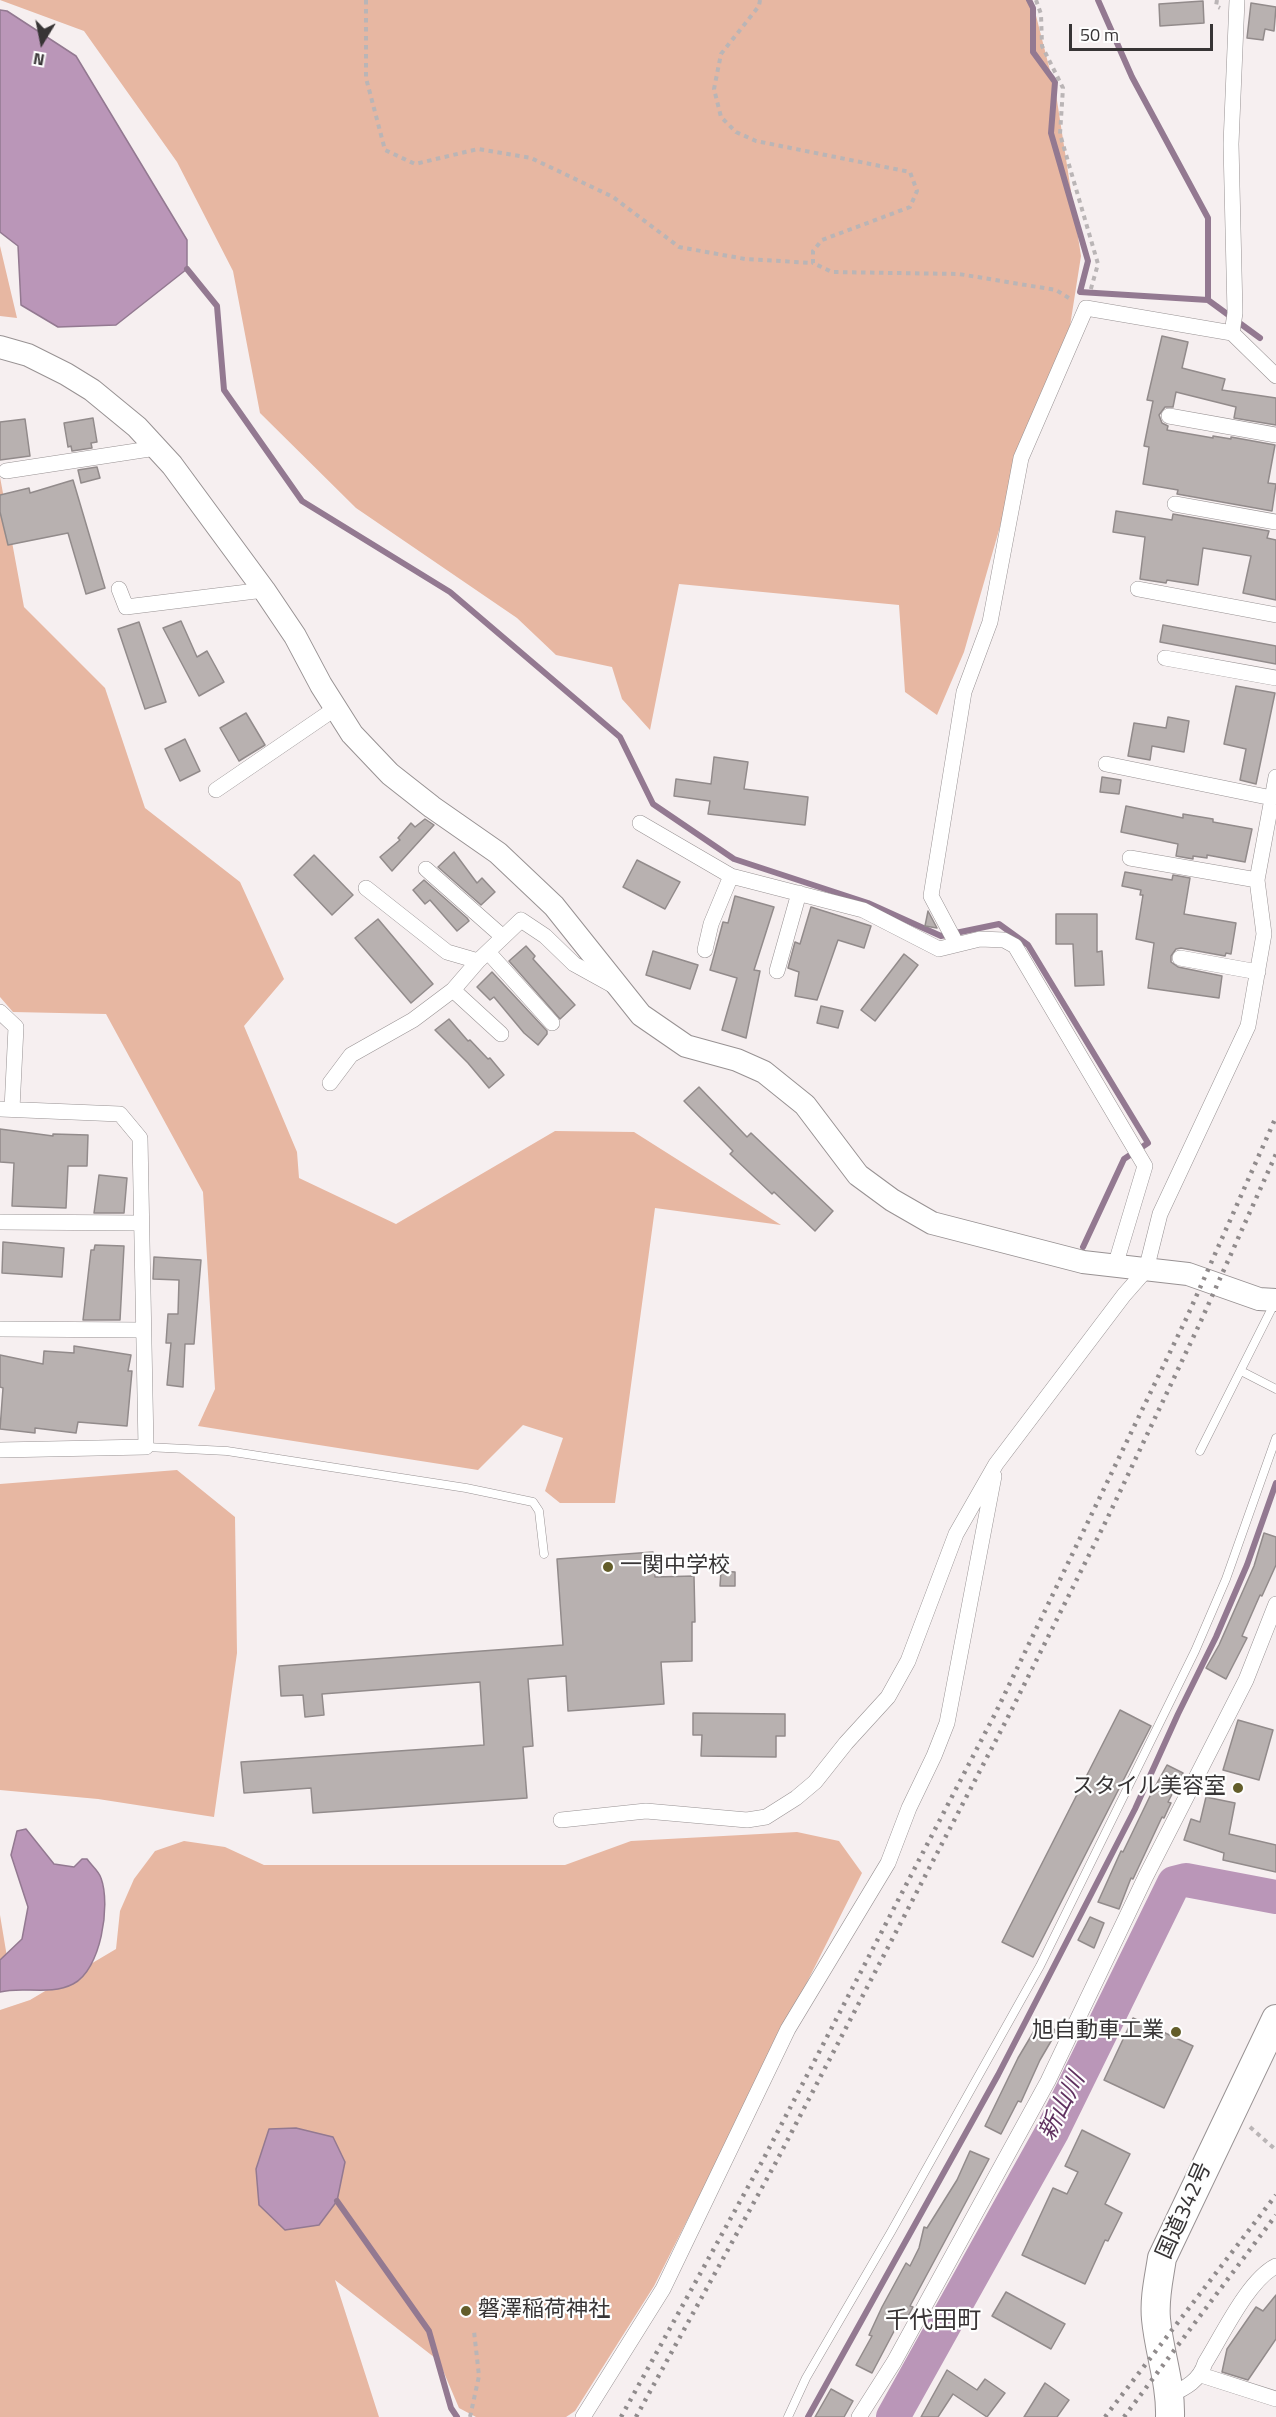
<!DOCTYPE html>
<html>
<head>
<meta charset="utf-8">
<style>
  body { margin:0 }
  #map { position:relative; width:1276px; height:2417px; overflow:hidden; background:#f6eff0; font-family:"Titillium Web",sans-serif }
  canvas { display:block }
  .north { position:absolute; left:12px; top:12px; width:60px; height:60px; -webkit-text-stroke:4px #fefefe; paint-order:stroke; rotate:190deg; font-size:16px; font-weight:700; line-height:24px; text-align:center; color:#373435 }
  .north::after { content:''; display:block; margin:auto; width:21px; height:27px; background:#373435; clip-path:polygon(50% 0,100% 100%,50% 72%,0 100%) }
  .scale { position:absolute; left:1069px; top:24px; width:144px; height:27px; box-sizing:border-box; border:3px solid #373435; border-top:0; padding-left:8px; font-size:18px; line-height:21px; white-space:nowrap; color:#373435; -webkit-text-stroke:4px #fefefe; paint-order:stroke }
</style>
</head>
<body>
<div id="map">
<canvas width="1276" height="2417"></canvas>
<div class="north">N</div>
<div class="scale">50 m</div>
</div>
<script>
const context = document.querySelector('canvas').getContext('2d');
context.lineJoin = 'round';
function paint(path, color) { context.fillStyle = color; context.fill(path, 'evenodd'); }
function strokePath(path, color, width, dash) { context.strokeStyle = color; context.lineWidth = width; context.lineCap = dash ? 'butt' : 'round'; context.setLineDash(dash || []); context.stroke(path); }
function drawText(font, color, halo, rows, align = 'center') {
  context.font = font + ' "Titillium Web","Noto Sans JP",sans-serif'; context.lineWidth = 4.5; context.setLineDash([]); context.textBaseline = 'middle'; context.strokeStyle = halo; context.fillStyle = color; for (const [text, x, y, turn = 0] of rows) {
    context.save(); context.translate(x, y); context.rotate((+turn || 0) * Math.PI / 180); context.textAlign = isNaN(turn) ? turn : align; if (halo) context.strokeText(text, 0, 0); context.fillText(text, 0, 0); context.restore();
  }
}
const forest = new Path2D(`
  M0,0H1032L1056,94L1081,256L1070,326L1026,436L964,652L937,715L905,692L899,605L679,584L650,730L622,699L612,667L556,655L517,618L356,508L260,413L233,271L177,162L84,31Z
  M0,246L17,318L0,316Z
  M0,477L24,607L105,688L145,808L240,882L284,979L244,1026L297,1152L299,1178L396,1224L555,1131L634,1132L781,1225L655,1208L615,1503H560L545,1491L563,1438L523,1425L478,1470L198,1426L215,1389L203,1192L106,1014L13,1012L0,997Z
  M177,1470L235,1517L237,1653L214,1817L98,1799L0,1790V1484Z
  M797,1832L839,1841L862,1873L654,2286L575,2411L566,2417H476L459,2408L439,2361L335,2280L379,2417H0V2010L30,2000L116,1949L120,1911L134,1879L155,1851L184,1841L225,1847L264,1865H565L631,1841Z
  M0,1915L8,1963L0,1969Z`);
const water = new Path2D(`
  M0,10L7,11L76,56L187,240V269L116,325L58,327L21,305L18,246L0,232Z
  M26,1829L54,1864L74,1867L82,1859H87C91,1865 99,1871 101,1878C111,1905 101,1970 73,1984C50,1996 23,1986 0,1992V1960L22,1939L28,1907L11,1855L17,1831Z
  M296,2128L333,2137L345,2162L337,2201L319,2225L285,2230L259,2205L256,2169L269,2129Z`);
const stream = new Path2D(`
  M1029,0L1033,8V52L1055,82L1051,133L1088,261L1080,292L1208,300
  M1098,0L1132,77L1208,218V300L1260,338
  M187,269L217,306L224,390L302,501L450,592L620,737L653,804L734,859L868,903L941,936L999,924L1028,945L1148,1143L1124,1159L1083,1247
  M337,2201L429,2331L451,2408L457,2417
  M808,2417L998,2075L1135,1809L1178,1714L1216,1637L1247,1565L1276,1483`);
const river = new Path2D(`
  M893,2417L1052,2132L1174,1883L1186,1880L1276,1897`);
const building = new Path2D(`
  M1203,1L1204,23L1160,26L1159,4Z
  M1251,3L1276,7L1274,31L1265,29L1263,40L1247,38Z
  M1162,336L1188,342L1182,368L1225,379L1222,390L1276,398V425L1234,418L1236,407L1176,392L1173,407H1165L1159,415L1162,423L1168,426L1167,430L1213,438V436L1231,439V437L1275,445L1268,483L1276,484L1272,511L1177,494L1178,490L1143,484L1149,447L1144,446L1153,401L1147,400Z
  M93,418L97,442L91,443L92,448L72,451L71,446L68,447L64,423Z
  M25,419L30,456L0,460V422Z
  M97,467L100,478L81,483L78,470Z
  M73,480L105,588L86,594L68,533L8,545L0,512V495L29,488L30,493Z
  M1116,511L1172,520L1173,514L1269,531L1267,538L1276,540V600L1243,593L1251,556L1203,548L1198,585L1167,580L1166,583L1140,579L1145,537L1113,532Z
  M181,621L197,657L207,651L224,682L199,696L163,628Z
  M139,622L166,702L145,709L118,629Z
  M1163,625L1276,646V664L1160,642Z
  M1236,686L1275,693L1256,784L1240,780L1246,749L1224,744Z
  M246,713L265,745L239,761L220,728Z
  M1168,717L1189,721L1184,752L1152,746L1150,760L1128,756L1134,723L1166,728Z
  M185,739L200,771L180,781L165,749Z
  M714,757L748,762L744,789L808,797L805,825L708,814L710,801L674,796L676,779L711,784Z
  M1102,777L1121,780L1119,794L1100,792Z
  M1126,806L1183,818V814L1213,819V822L1252,829L1245,862L1207,855V858L1193,856V859L1176,856L1178,844L1121,832Z
  M425,819L434,825L392,871L380,857L400,840L398,838L411,823L415,827Z
  M454,852L477,883L482,878L495,892L481,905L438,867Z
  M314,855L353,895L332,915L294,875Z
  M637,860L680,882L665,909L623,887Z
  M1125,872L1172,880L1173,875L1190,878L1184,914L1236,923L1231,954L1226,953L1225,956L1181,948L1176,949L1171,956V962L1178,967L1222,976L1219,998L1148,988L1154,943L1136,939L1143,895H1140L1141,890L1122,886Z
  M424,880L467,918L469,921L457,931L430,900L425,904L413,890Z
  M735,896L774,907L754,970L760,971L746,1038L722,1030L737,978L710,970L723,922L728,923Z
  M811,907L871,926L864,948L838,940L817,1000L795,996L799,972L788,968L795,942L800,944Z
  M928,911L937,928L925,926Z
  M1056,914H1097V952L1102,951L1104,985L1075,986L1073,944H1056Z
  M378,919L433,984L411,1003L355,938Z
  M526,946L535,956L533,959L575,1005L560,1019L509,961Z
  M653,951L698,965L690,989L646,975Z
  M904,954L918,965L875,1021L861,1010Z
  M492,972L547,1031V1034L538,1045L524,1033L494,997L490,1000L477,987Z
  M821,1006L843,1011L838,1028L817,1023Z
  M449,1019L468,1041L470,1040L488,1059L490,1058L504,1075L489,1088L468,1063L435,1030Z
  M699,1087L747,1137L751,1133L833,1211L815,1231L774,1192L772,1194L730,1154L733,1151L684,1101Z
  M0,1129L53,1136V1134L88,1135L87,1166H68L66,1208L12,1206L14,1163L0,1162Z
  M99,1175L127,1178L124,1213H94Z
  M3,1242L64,1248L62,1277L2,1273Z
  M95,1245L124,1246L120,1320H83L91,1250H94Z
  M154,1257L201,1260L194,1344H185L183,1387L167,1385L171,1343H166L168,1314H178L179,1280L153,1279Z
  M74,1346L131,1355L128,1371H132L127,1426L78,1422L76,1433L35,1428V1433L0,1429L3,1388L0,1387V1355L43,1364L44,1351L74,1353Z
  M1264,1533L1276,1537V1565L1262,1596L1260,1595L1242,1636L1247,1638L1226,1679L1206,1668L1219,1645L1254,1566Z
  M653,1552L655,1577L694,1576L695,1622H692V1661L661,1662L664,1704L568,1711L566,1676L528,1679L533,1746L523,1747L527,1798L313,1813L311,1788L244,1793L241,1762L484,1745L480,1682L322,1694L324,1715L305,1717L303,1695L281,1696L279,1666L563,1645L557,1559Z
  M721,1571L735,1572V1586H720Z
  M1120,1710L1151,1726L1033,1957L1002,1942Z
  M693,1713L785,1714V1736H776V1757L701,1756L702,1735H693Z
  M1238,1720L1273,1730L1259,1780L1223,1770Z
  M1167,1765L1183,1773L1168,1802L1171,1803L1164,1818L1162,1817L1133,1879L1131,1878L1119,1909L1098,1902L1121,1851L1123,1852L1151,1794Z
  M1206,1797L1235,1803L1229,1834L1276,1845V1872L1223,1860L1224,1853L1184,1840L1191,1819L1200,1822Z
  M1090,1917L1104,1923L1094,1948L1078,1940Z
  M1133,2018L1193,2046L1164,2108L1104,2080Z
  M1040,2021L1057,2031L1040,2060L1021,2102L1018,2101L1001,2134L985,2126L1018,2058Z
  M1082,2130L1130,2154L1105,2204L1122,2213L1108,2241L1105,2240L1085,2284L1022,2255L1053,2188L1067,2194L1078,2172L1065,2166Z
  M970,2151L989,2159L910,2306L913,2307L906,2320L901,2318L872,2373L856,2365L872,2336L869,2335L882,2307L906,2263L910,2266L919,2248L924,2227L927,2228L957,2180Z
  M1006,2292L1065,2324L1051,2349L992,2316Z
  M1276,2295V2339L1248,2380L1222,2372L1227,2349L1256,2307L1263,2311Z
  M947,2370L977,2390L985,2379L1005,2393L987,2417L953,2394L938,2417H921Z
  M1045,2383L1069,2400L1057,2417H1024Z
  M831,2389L853,2401L844,2417H815Z`);
const path = new Path2D(`
  M366,0V78L385,150L415,164L478,149L531,158L613,197L679,247L745,259L813,263
  M760,0L759,6L721,54L714,89L721,117L736,132L756,141L910,172L917,191L910,207L822,240L813,251V263L832,272L959,274L1056,290L1072,300
  M1036,0L1041,14L1042,46L1063,88L1060,134L1098,264L1090,292
  M1217,0L1216,6L1220,8
  M1250,2127L1276,2150
  M470,2417L479,2376L474,2331`);
const lane = new Path2D(`
  M1241,1371L1276,1389
  M146,1447L227,1451L466,1488L533,1502L539,1511L544,1554
  M1200,1451L1275,1302
  M788,2417L806,2378L891,2232L1040,1966L1195,1651L1226,1579L1276,1438`);
const street = new Path2D(`
  M1237,0L1231,144L1235,313L1232,333L1276,376
  M1169,416L1276,435
  M6,471L156,448
  M1175,504L1276,522
  M119,589L126,607L264,590
  M1138,589L1276,615
  M1165,658L1276,678
  M1106,764L1272,798
  M216,790L336,708
  M640,823L731,876L863,910L939,949L980,939L1004,940L1015,946L1145,1166L1115,1266
  M1130,858L1257,880
  M426,869L503,937
  M366,888L447,952L478,961
  M956,943L931,896L964,692L990,622L1021,458L1086,308L1232,333
  M705,950L711,924L731,876
  M488,952L552,1023
  M1180,958L1258,972
  M777,971L799,893
  M453,990L501,1034
  M0,1012L16,1027L12,1109
  M330,1083L351,1055L413,1020L453,990L478,961L521,920L545,936L574,964L612,985
  M0,1109L120,1114L140,1138L146,1447L0,1450
  M0,1222L141,1223
  M0,1329L142,1330
  M561,1820L646,1811L747,1820L766,1817L796,1798L815,1782L846,1743L888,1697L908,1661L956,1534L996,1464L1124,1295L1146,1270L1160,1214L1248,1026L1264,934L1257,880L1276,777
  M1201,2375L1276,2399
  M1170,2395C1186,2388 1200,2380 1205,2363C1222,2336 1248,2280 1276,2266
  M583,2417L663,2289L788,2029L888,1863L909,1808L934,1756L947,1723L994,1476
  M859,2417L894,2362L1048,2081L1146,1876L1246,1680L1276,1604`);
const secondary = new Path2D(`
  M0,347L28,355L66,374L92,390L137,427L172,465L264,590L295,636L321,685L352,734L390,774L432,807L498,853L554,906L641,1015L686,1046L737,1060L764,1072L805,1105L858,1175L892,1200L932,1223L1083,1262L1188,1274L1259,1299L1276,1300`);
const highway = new Path2D(`
  M1170,2417C1171,2383 1159,2352 1156,2319C1154,2298 1159,2278 1162,2258L1276,2019`);
const rail = new Path2D(`
  M621,2417L764,2158L996,1712L1187,1317L1276,1117
  M636,2417L775,2164L1008,1717L1107,1519L1200,1323L1276,1154
  M1105,2417L1276,2195
  M1124,2417L1276,2215`);
const markers = [
  [608,1567,6,"#635d2a"],
  [1238,1788,6,"#635d2a"],
  [1176,2032,6,"#635d2a"],
  [466,2311,6,"#635d2a"]
];
const poiNames = [
  ["一関中学校",620,1567],
  ["スタイル美容室",1226,1788,"right"],
  ["旭自動車工業",1164,2032,"right"],
  ["磐澤稲荷神社",478,2311]
];
const streetNames = [
  ["国道342号",1185,2211,-66]
];
const waterNames = [
  ["新山川",1063,2107,-63]
];
const neighbourhoodNames = [
  ["千代田町",933,2322]
];
paint(forest, '#e7b7a2');
paint(water, '#ba96b8');
strokePath(water, '#937991', 1.5);
strokePath(stream, '#937991', 6);
strokePath(river, '#ba96b8', 34);
paint(building, '#b8b1b0');
strokePath(building, '#928b8b', 1.5);
strokePath(lane, '#989293', 9);
strokePath(street, '#989293', 16);
strokePath(secondary, '#989293', 24);
strokePath(highway, '#989293', 30);
strokePath(path, '#bab5b6', 4, [4.5, 4.5]);
strokePath(lane, '#fff', 8);
strokePath(street, '#fff', 15);
strokePath(secondary, '#fff', 22);
strokePath(highway, '#fff', 28);
strokePath(rail, '#908b8c', 4.5, [3, 6]);
for (const [x, y, r, color] of markers) { const dot = new Path2D(); dot.arc(x, y, r, 0, 2 * Math.PI); context.fillStyle = color; context.fill(dot); strokePath(dot, '#fefefe', 2); }
drawText('22px', '#373435', '#fefefe', poiNames, 'left');
drawText('22px', '#373435', '#fefefe', streetNames);
drawText('italic 24px', '#5f315f', '#fefefe', waterNames);
drawText('24px', '#393435', '#fefefe', neighbourhoodNames);
</script>
</body>
</html>
